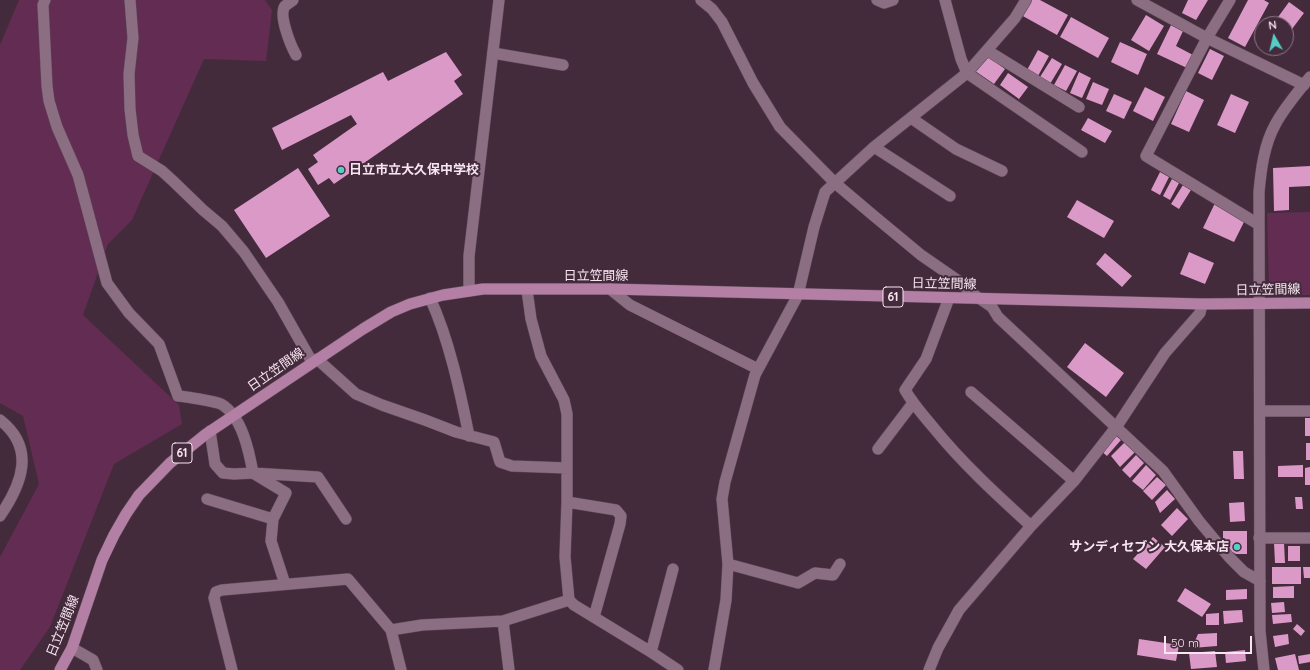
<!DOCTYPE html>
<html>
<head>
<meta charset="utf-8">
<style>
  body { margin:0 }
  #map { position:relative; width:1310px; height:670px; overflow:hidden; background:#442b3c; font-family:Quicksand,sans-serif }
  canvas { display:block }
  .north { position:absolute; left:1254px; top:16px; width:40px; height:40px; box-sizing:border-box; background:#442b3c; border:1px solid #8c7684; border-radius:50%; rotate:352deg; font-size:11px; font-weight:700; line-height:16px; text-align:center; color:#f7e6f1 }
  .north::after { content:''; display:block; margin:auto; width:14px; height:18px; background:#55cec5; clip-path:polygon(50% 0,100% 100%,50% 72%,0 100%) }
  .scale { position:absolute; left:1164px; top:636px; width:88px; height:18px; box-sizing:border-box; border:2px solid #f7e6f1; border-top:0; padding-left:5px; font-size:12px; line-height:14px; white-space:nowrap; color:#f7e6f1; -webkit-text-stroke:3px #442b3c; paint-order:stroke }
</style>
</head>
<body>
<div id="map">
<canvas width="1310" height="670"></canvas>
<div class="north">N</div>
<div class="scale">50 m</div>
</div>
<script>
const context = document.querySelector('canvas').getContext('2d');
context.lineJoin = 'round';
function paint(path, color) { context.fillStyle = color; context.fill(path, 'evenodd'); }
function strokePath(path, color, width, dash) { context.strokeStyle = color; context.lineWidth = width; context.lineCap = dash ? 'butt' : 'round'; context.setLineDash(dash || []); context.stroke(path); }
function drawText(font, color, halo, rows, align = 'center') {
  context.font = font + ' Quicksand,"Noto Sans JP",sans-serif'; context.lineWidth = 4; context.setLineDash([]); context.textBaseline = 'middle'; context.strokeStyle = halo; context.fillStyle = color; for (const [text, x, y, turn = 0] of rows) {
    context.save(); context.translate(x, y); context.rotate((+turn || 0) * Math.PI / 180); context.textAlign = isNaN(turn) ? turn : align; if (halo) context.strokeText(text, 0, 0); context.fillText(text, 0, 0); context.restore();
  }
}
const green = new Path2D(`
  M19,0H265L272,10L266,61L204,59L132,220L108,244L83,315L179,405L182,424L114,464L50,627L20,670H0V557L39,484L23,416L0,403V45Z
  M1310,212V295H1275L1269,288L1267,213Z`);
const building = new Path2D(`
  M1030,0H1040L1068,15L1057,35L1021,15Z
  M1188,0H1208L1196,20L1182,13Z
  M1248,0H1264L1269,3L1245,47L1228,38Z
  M1289,2L1304,13L1286,37V24H1273Z
  M1146,15L1164,26L1149,51L1131,40Z
  M1071,17L1109,38L1098,58L1060,37Z
  M1171,25L1183,31L1176,46L1193,55L1187,68L1157,54Z
  M1120,42L1147,54L1138,75L1111,62Z
  M1210,49L1224,56L1212,80L1198,73Z
  M1038,50L1049,56L1038,76L1027,70Z
  M446,52L462,75L454,81L463,94L334,184L329,178L318,185L308,169L318,162L313,155L357,124L351,115L282,150L272,128L383,72L388,81Z
  M986,55L1005,69L994,84L975,71Z
  M1052,58L1062,64L1050,84L1040,77Z
  M1065,65L1077,71L1066,91L1054,85Z
  M1079,72L1091,78L1082,98L1070,93Z
  M1008,73L1028,87L1019,99L1000,85Z
  M1093,82L1109,89L1102,105L1086,99Z
  M1145,87L1165,97L1153,121L1133,111Z
  M1186,91L1204,100L1189,132L1171,124Z
  M1114,94L1132,102L1124,119L1106,111Z
  M1231,94L1249,102L1235,133L1217,125Z
  M1088,118L1112,131L1105,143L1081,130Z
  M1310,166V186L1289,187V210L1274,211L1273,168Z
  M298,168L330,216L266,258L234,210Z
  M1160,172L1169,177L1160,195L1151,190Z
  M1172,179L1179,183L1170,200L1163,196Z
  M1183,185L1191,190L1179,209L1171,204Z
  M1077,200L1114,221L1104,238L1067,217Z
  M1215,203L1246,218L1234,242L1203,228Z
  M1189,252L1214,263L1205,284L1180,274Z
  M1105,253L1132,276L1122,287L1096,264Z
  M1085,343L1124,373L1106,397L1067,367Z
  M1305,418H1310V436H1305Z
  M1115,435L1121,440L1107,456L1101,451Z
  M1125,442L1135,452L1120,467L1111,456Z
  M1306,443H1310V460H1306Z
  M1233,451H1243L1244,479H1234Z
  M1136,455L1144,463L1130,478L1122,470Z
  M1146,465L1156,475L1143,490L1132,481Z
  M1303,465V477H1278V466Z
  M1310,467V485H1305V468Z
  M1157,477L1166,485L1152,500L1143,491Z
  M1167,490L1175,499L1160,513L1155,502Z
  M1295,497H1302L1303,509H1296Z
  M1244,502L1245,521L1230,522L1229,503Z
  M1177,508L1188,519L1172,536L1161,525Z
  M1223,531H1247V554H1236L1232,552L1223,542Z
  M1153,537L1165,547L1146,569L1133,559Z
  M1284,542L1285,563H1275L1274,543Z
  M1288,546H1300V561H1288Z
  M1272,567H1301V584H1272Z
  M1303,567H1310V578H1304Z
  M1294,586V598H1273V587Z
  M1185,588L1211,604L1202,617L1177,601Z
  M1247,589V599L1226,600V590Z
  M1284,602L1285,612L1272,613L1271,603Z
  M1242,610L1243,622L1224,624L1223,611Z
  M1219,613V625H1206V614Z
  M1291,614L1292,622L1273,624L1272,615Z
  M1297,624L1305,631L1301,636L1293,629Z
  M1217,633V646L1192,648L1198,634Z
  M1288,634L1289,644L1275,647L1273,636Z
  M1139,639L1179,645L1176,661L1137,655Z
  M1245,650L1246,661L1226,663L1225,652Z
  M1215,651L1217,667L1191,669L1189,653Z
  M1295,654L1299,670H1278L1275,658Z
  M1310,654V662L1299,664L1298,656Z`);
const minor = new Path2D(`
  M45,0L43,5L47,86L49,101L57,127L78,175L107,283L129,313L159,344L178,396C187,397 214,401 221,404C242,416 249,451 253,473L318,477L346,519
  M130,0L133,38L129,74L130,109L133,135L138,156L162,171L173,181L203,210L222,226L244,252L278,302L312,362
  M293,0C291,2 287,4 285,6C278,15 291,46 296,55
  M701,0L712,9L722,22L753,83L780,127L835,183L874,216L921,255L963,284L967,290L992,307L998,317L1163,471L1199,521L1229,557L1244,572L1260,581
  M877,0L884,3L893,0
  M945,0L961,59L967,73L1082,152
  M1137,0L1207,38L1304,85
  M1230,0L1207,38L1146,156L1258,224
  M988,51L1079,107
  M493,53L563,65
  M911,118L956,149L1002,171
  M874,147L950,196
  M610,289L630,305L758,369
  M527,290L531,319L541,356L564,400L567,414V502L565,557L569,600L574,605L651,652L678,670
  M430,298C449,339 460,391 469,436
  M949,298L926,359L905,390C913,404 923,415 933,427C962,463 997,495 1031,526
  M317,359L356,394L382,405L425,420L456,432L494,442L500,462L512,466L567,468
  M971,392L1074,481
  M1260,411H1310
  M210,431L215,464L223,473L234,474L253,473L286,493L273,519L271,541L285,584
  M878,449L913,403
  M207,499L273,519
  M567,502L616,510L621,516L620,524L594,617
  M1259,538H1310
  M728,564L798,583L815,573L833,575L840,564
  M503,621L509,670
  M391,630L401,670
  M72,648L93,660L97,670
  M651,652L673,569
  M232,670L214,598L216,592L222,590L348,579L391,630L422,625L503,621L569,600
  M714,670L726,600L728,564L722,499L725,482L755,375L798,295L814,227L825,192L874,147L967,73L1015,18L1026,0
  M929,670L938,648L959,610L1031,526L1074,481L1117,426L1165,353L1200,313L1202,304`);
const tertiary = new Path2D(`
  M469,291V256L499,0
  M0,420C36,448 22,484 0,516
  M1264,670L1260,631L1259,192C1261,170 1264,145 1275,125C1284,108 1297,93 1310,77`);
const primary = new Path2D(`
  M60,670L72,648L102,560L114,535L126,514L139,495L170,463L206,434L363,329L391,312L410,304L443,295L483,289H610L1202,304L1310,303`);
const markers = [
  [341,170,4,"#55cec5"],
  [1237,547,4,"#55cec5"]
];
const shields = [
  [893,297,20],
  [182,453,20]
];
const shieldNames = [
  ["61",893,297],
  ["61",182,453]
];
const poiNames = [
  ["日立市立大久保中学校",349,170],
  ["サンディセブン 大久保本店",1229,547,"right"]
];
const streetNames = [
  ["日立笠間線",596,276],
  ["日立笠間線",944,284,1],
  ["日立笠間線",1268,290,-1],
  ["日立笠間線",276,370,-35],
  ["日立笠間線",63,626,-68]
];
paint(green, '#622c53');
paint(building, '#db99c7');
strokePath(minor, '#5f4a59', 12);
strokePath(tertiary, '#5f4a59', 12);
strokePath(primary, '#5f4a59', 12);
strokePath(minor, '#8b6e82', 11);
strokePath(tertiary, '#8b6e82', 11);
strokePath(primary, '#b37fa4', 11);
for (const [x, y, r, color] of markers) { const dot = new Path2D(); dot.arc(x, y, r, 0, 2 * Math.PI); context.fillStyle = color; context.fill(dot); strokePath(dot, '#442b3c', 1.5); }
for (const [x, y, w] of shields) { const box = new Path2D(); box.roundRect(x - w / 2, y - 10, w, 20, 3); context.fillStyle = '#442b3c'; context.fill(box); strokePath(box, '#f7e6f1', 1); }
drawText('bold 12px', '#f7e6f1', null, shieldNames);
drawText('bold 13px', '#f7e6f1', '#442b3c', poiNames, 'left');
drawText('13px', '#f7e6f1', '#442b3c', streetNames);
</script>
</body>
</html>
